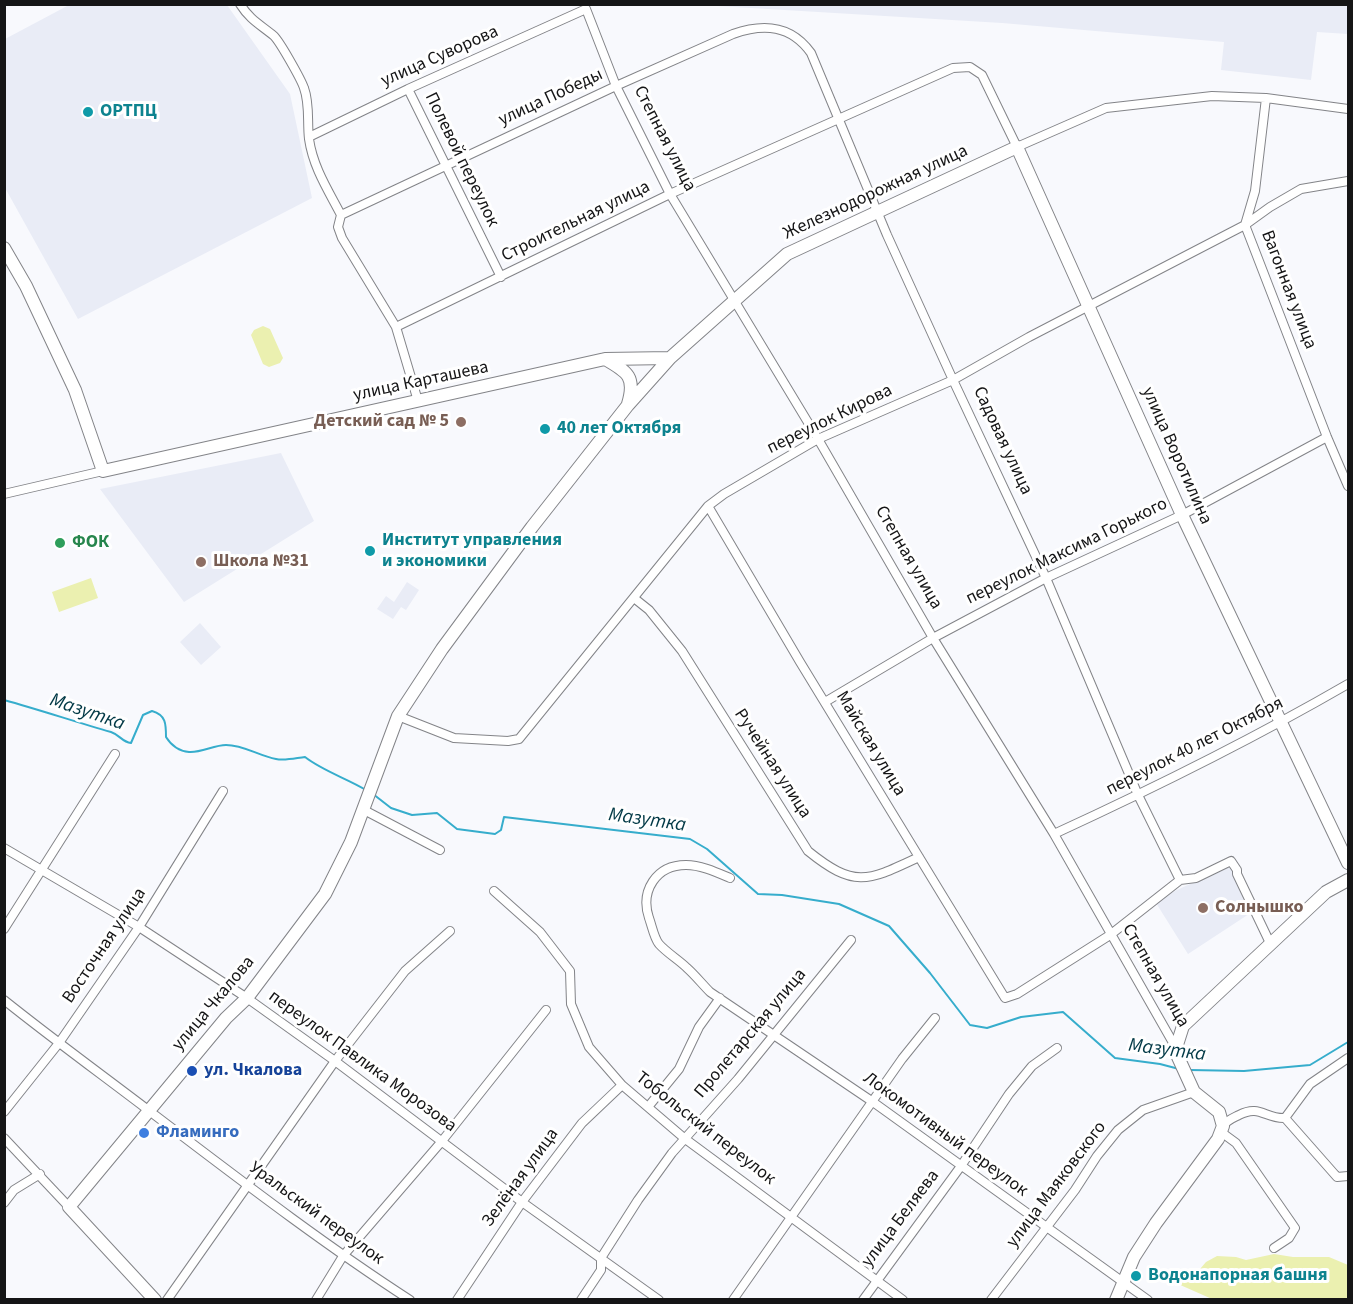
<!DOCTYPE html>
<html>
<head>
<meta charset="utf-8">
<style>
  body { margin:0 }
  #map { position:relative; width:1353px; height:1304px; overflow:hidden; background:#f8f9fd; font-family:"Source Sans 3",sans-serif }
  canvas { display:block }
  .frame { position:absolute; inset:0; border:6px solid #151516; pointer-events:none }
</style>
</head>
<body>
<div id="map">
<canvas width="1353" height="1304"></canvas>
<div class="frame"></div>
</div>
<script>
const context = document.querySelector('canvas').getContext('2d');
context.lineJoin = 'round';
function paint(path, color) { context.fillStyle = color; context.fill(path, 'evenodd'); }
function strokePath(path, color, width, dash) { context.strokeStyle = color; context.lineWidth = width; context.lineCap = dash ? 'butt' : 'round'; context.setLineDash(dash || []); context.stroke(path); }
function drawText(font, color, halo, rows, align = 'center') {
  context.font = font + ' "Source Sans 3",sans-serif'; context.lineWidth = 6; context.setLineDash([]); context.textBaseline = 'middle'; context.strokeStyle = halo; context.fillStyle = color; for (const [text, x, y, turn = 0] of rows) {
    context.save(); context.translate(x, y); context.rotate((+turn || 0) * Math.PI / 180); context.textAlign = isNaN(turn) ? turn : align; if (halo) context.strokeText(text, 0, 0); context.fillText(text, 0, 0); context.restore();
  }
}
const built = new Path2D(`
  M1348,4V34L1317,32L1311,80L1221,70L1224,42L1002,23L701,5Z
  M69,5H227L290,94L312,198L78,319L4,186L5,39Z
  M281,453L314,521L184,602L100,489Z
  M407,582L419,590L406,610L401,607L393,619L377,609L386,596L394,602Z
  M200,623L221,647L201,665L180,642Z
  M1226,867L1231,868L1249,914L1188,954L1156,903L1160,898Z`);
const green = new Path2D(`
  M263,326L270,329L283,358L280,363L269,367L263,364L251,335L254,330Z
  M91,578L98,598L59,612L52,592Z
  M1274,1254L1293,1257H1329L1348,1265V1299H1212L1178,1284L1175,1277L1180,1272H1195L1200,1269L1206,1262L1217,1256L1236,1257L1246,1260Z`);
const stream = new Path2D(`
  M4,700C40,710 76,722 111,732C120,735 122,742 131,743L143,715L152,711C166,715 166,724 166,737C171,745 178,751 189,752C201,753 214,745 226,745C244,745 259,756 276,759C285,761 296,758 305,757C323,771 346,778 366,790
  M373,794L391,808L412,815L437,813L457,829L495,834L501,830L504,817L690,839L707,849L758,894L782,895L839,904L889,926L930,973L970,1025L987,1028L1021,1017L1063,1012L1115,1058L1160,1064L1179,1069
  M1190,1070L1244,1071L1310,1065L1348,1042`);
const street = new Path2D(`
  M240,4C250,20 261,25 274,36C280,42 301,79 304,88C310,104 307,122 309,139C313,167 328,190 341,215L338,227L342,238L396,327L418,401
  M408,89L501,277
  M1266,98L1255,191L1245,225L1327,437L1348,486
  M309,137L408,89L586,9L616,86L670,194L818,439L933,638L1054,834L1176,1048
  M341,215L616,86L733,34C764,23 791,25 811,53L887,235L953,380L1046,578L1138,795L1180,880
  M396,327L670,194L953,68L970,67L982,75L1017,147L1106,108L1212,96L1266,98L1348,109
  M4,494L103,471
  M708,506L800,662L1005,998L1017,994L1110,935L1180,880L1196,878L1231,861L1237,870V874L1271,945
  M634,598L649,610L682,651L808,851C855,889 868,881 919,857
  M825,702L933,638L1046,578L1182,515L1327,437
  M398,716L454,738L508,741L519,739L708,506L724,494L818,439L953,380L1029,337L1245,225L1270,207L1301,189L1348,181
  M364,810L440,850
  M1054,834C1154,788 1253,739 1348,684
  M4,848L139,927L247,998L335,1061L522,1202L659,1300
  M730,878C716,872 701,865 686,865C656,865 640,891 649,918C652,926 654,938 659,944C667,953 679,960 687,968C695,975 702,984 710,992L873,1102L1148,1300
  M494,891L540,932L570,971L571,1004L589,1047L622,1085L684,1138L903,1300
  M4,929L115,754
  M4,1000C54,1040 105,1077 156,1116C239,1179 322,1243 410,1300
  M648,1107L679,1069L699,1027L720,998
  M4,1112L59,1043L139,927L223,791
  M1285,1118L1337,1177L1348,1176
  M1223,1126C1227,1120 1233,1118 1239,1115C1260,1104 1265,1119 1285,1118L1310,1084L1348,1058
  M1221,1132L1236,1143L1295,1228L1289,1238L1274,1248
  M4,1138L69,1207
  M4,1203L14,1190L40,1174
  M167,1300L335,1061L405,971L450,931
  M316,1300L343,1256L442,1141L546,1010
  M457,1300L522,1202L582,1123L622,1085
  M581,1300L601,1270V1258L638,1200L672,1153L738,1079L851,940
  M733,1300L902,1059L935,1018
  M863,1300L961,1166L1009,1094L1032,1066L1057,1048
  M991,1300L1075,1190L1097,1156L1118,1130L1143,1110L1194,1092`);
const secondary = new Path2D(`
  M4,248L26,286L75,390L103,471L605,359C628,372 636,377 628,404
  M605,359L670,358
  M155,1300L69,1207L226,1018L247,998L325,894L351,842L398,716L442,649L532,527L628,405L670,358L787,254L1017,147L1182,515L1348,863
  M1116,1300L1134,1257L1156,1223L1218,1139L1223,1126L1219,1112L1194,1092L1178,1057L1176,1048L1183,1026L1326,892L1348,880`);
const markers = [
  [88,112,6,"#0f9aa8"],
  [461,422,6,"#8d6e63"],
  [545,429,6,"#0f9aa8"],
  [60,543,6,"#2e9e5b"],
  [370,551,6,"#0f9aa8"],
  [201,562,6,"#8d6e63"],
  [1203,908,6,"#8d6e63"],
  [192,1071,6,"#1a4fb4"],
  [144,1133,6,"#3f7fe0"],
  [1136,1276,6,"#0f9aa8"]
];
const streetNames = [
  ["улица Суворова",440,57,-24],
  ["улица Победы",551,98,-25],
  ["Степная улица",664,139,63],
  ["Полевой переулок",461,160,64],
  ["Железнодорожная улица",876,193,-25],
  ["Строительная улица",576,222,-26],
  ["Вагонная улица",1288,290,69],
  ["улица Карташева",421,382,-12],
  ["переулок Кирова",830,420,-26],
  ["Садовая улица",1002,441,65],
  ["улица Воротилина",1176,456,66],
  ["переулок Максима Горького",1067,552,-26],
  ["Степная улица",908,558,60],
  ["Майская улица",870,744,59],
  ["переулок 40 лет Октября",1195,747,-27],
  ["Ручейная улица",772,764,57],
  ["Восточная улица",105,946,-56],
  ["Степная улица",1155,976,60],
  ["улица Чкалова",214,1004,-50],
  ["Пролетарская улица",751,1034,-50],
  ["переулок Павлика Морозова",362,1062,36],
  ["Тобольский переулок",705,1129,38],
  ["Локомотивный переулок",945,1135,36],
  ["Зелёная улица",521,1178,-54],
  ["улица Маяковского",1057,1185,-53],
  ["Уральский переулок",316,1214,36],
  ["улица Беляева",901,1219,-53]
];
const cultureNames = [
  ["ОРТПЦ",100,112],
  ["40 лет Октября",557,429],
  ["Институт управления",382,541],
  ["и экономики",382,562],
  ["Водонапорная башня",1148,1276]
];
const educationNames = [
  ["Детский сад № 5",449,422,"right"],
  ["Школа №31",213,562],
  ["Солнышко",1215,908]
];
const leisureNames = [
  ["ФОК",72,543]
];
const transitNames = [
  ["ул. Чкалова",204,1071]
];
const shopNames = [
  ["Фламинго",156,1133]
];
const waterNames = [
  ["Мазутка",87,713,19],
  ["Мазутка",647,821,8],
  ["Мазутка",1167,1051,7]
];
paint(built, '#e9ecf6');
paint(green, '#ebf0b0');
strokePath(stream, '#36adcc', 2);
strokePath(street, '#838488', 10);
strokePath(secondary, '#838488', 14);
strokePath(street, '#fff', 8);
strokePath(secondary, '#fff', 12);
for (const [x, y, r, color] of markers) { const dot = new Path2D(); dot.arc(x, y, r, 0, 2 * Math.PI); context.fillStyle = color; context.fill(dot); strokePath(dot, '#fff', 2); }
drawText('18px', '#151516', '#fff', streetNames);
drawText('bold 18px', '#0d838f', '#fff', cultureNames, 'left');
drawText('bold 18px', '#785e54', '#fff', educationNames, 'left');
drawText('bold 18px', '#27864d', '#fff', leisureNames, 'left');
drawText('bold 18px', '#164399', '#fff', transitNames, 'left');
drawText('bold 18px', '#366cbe', '#fff', shopNames, 'left');
drawText('italic 20px', '#023946', '#fff', waterNames);
</script>
</body>
</html>
